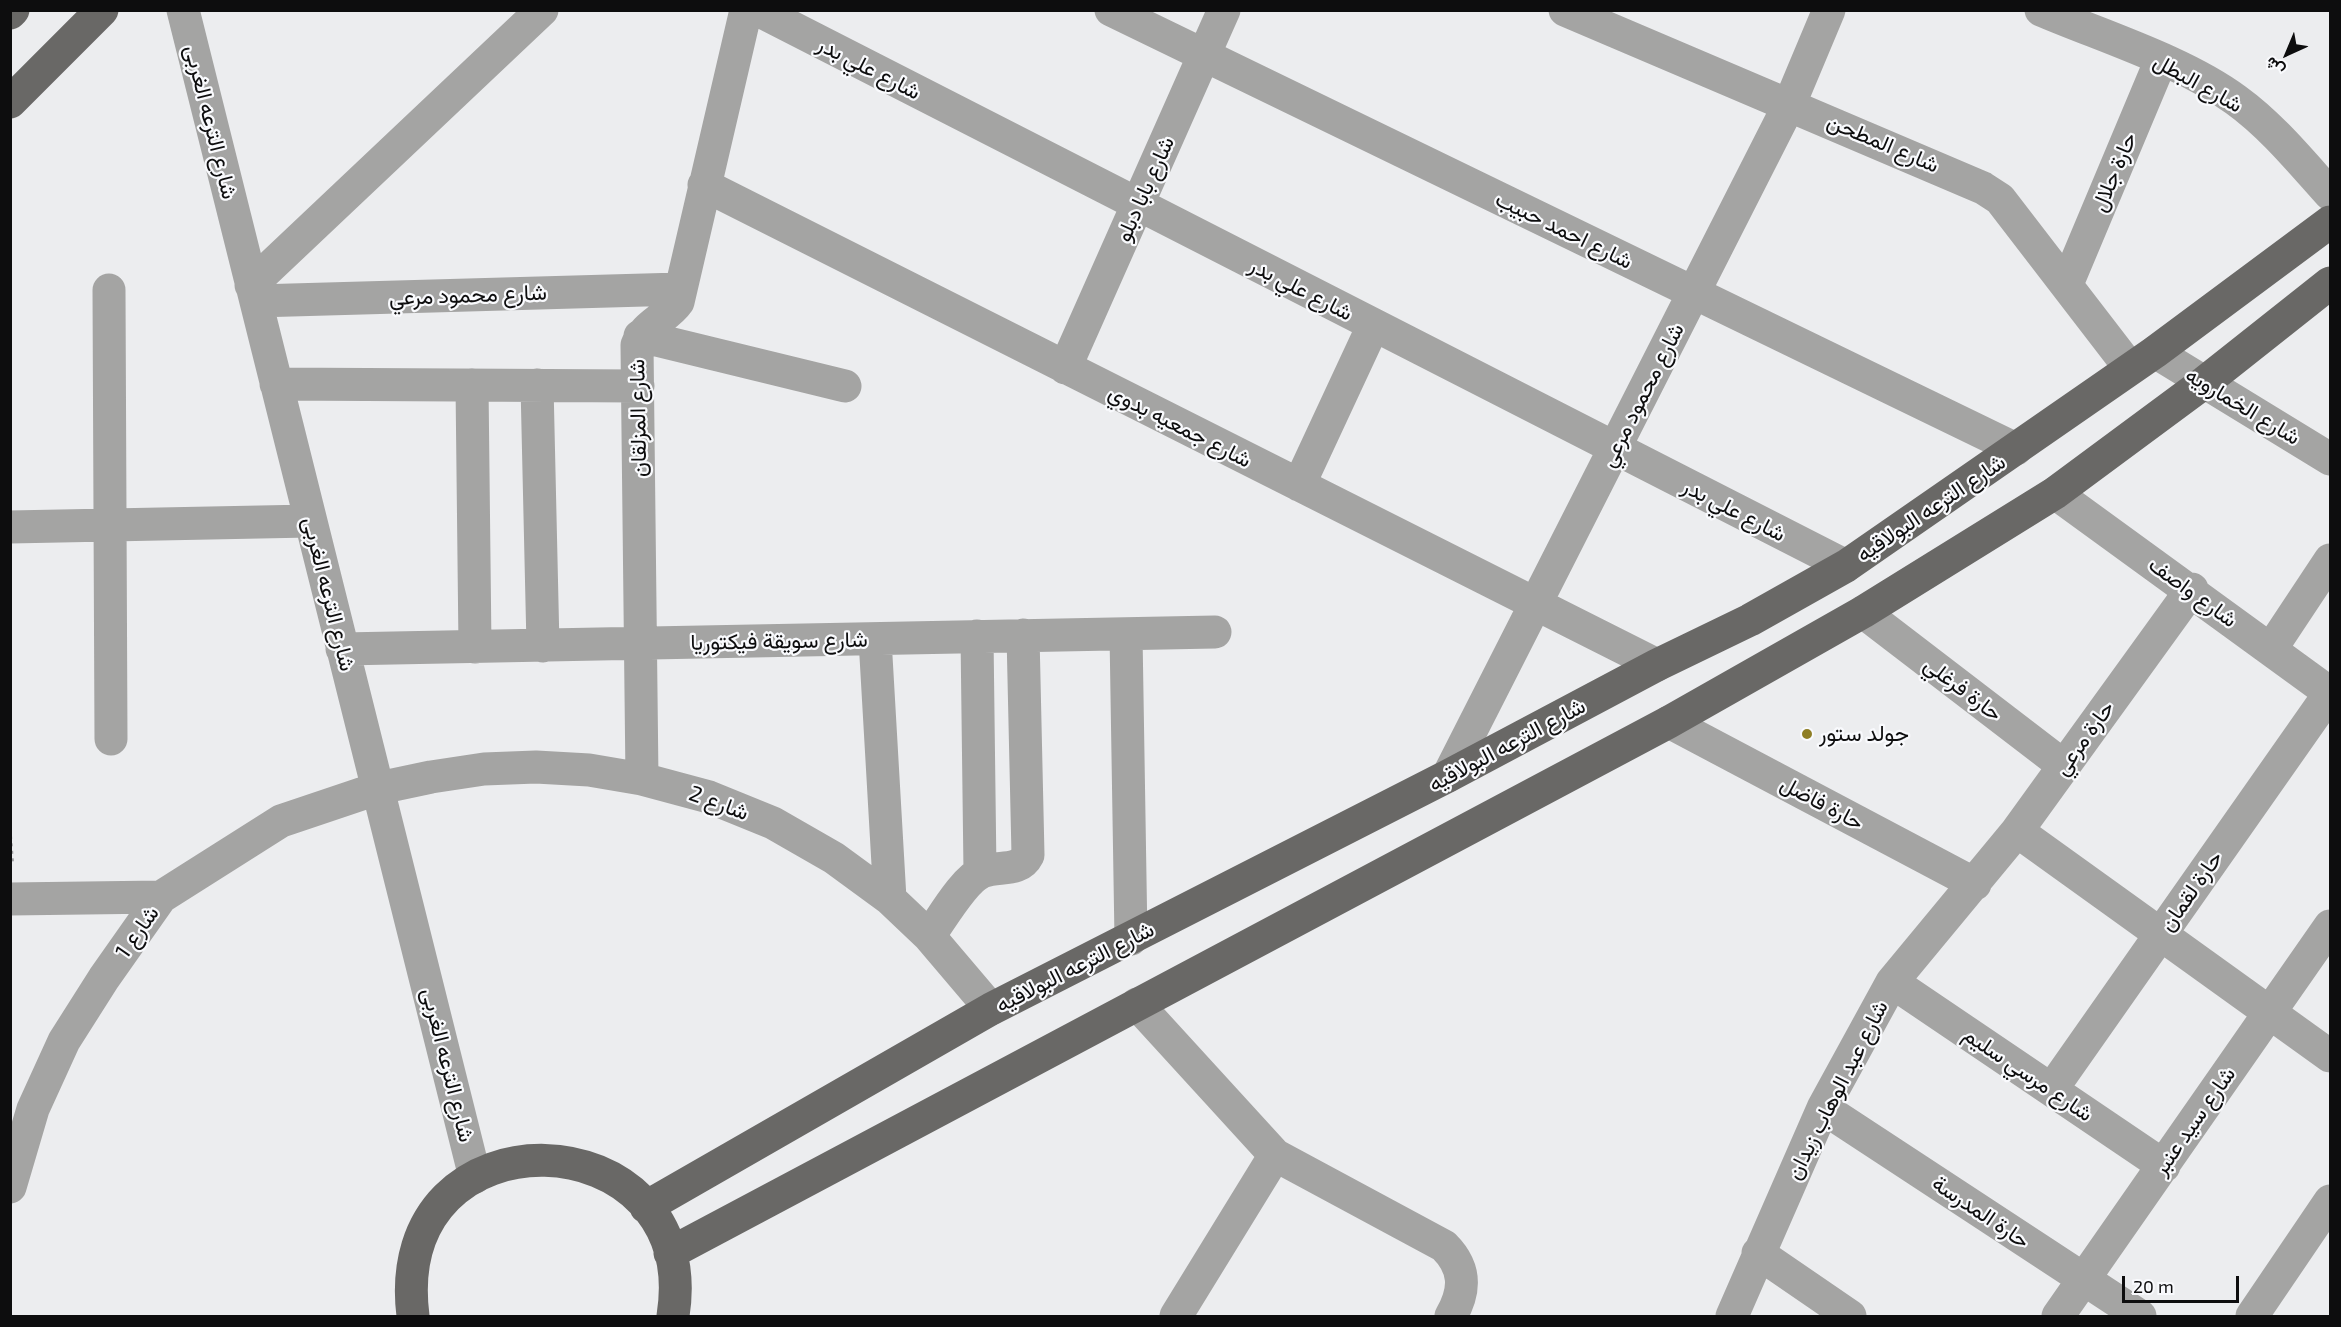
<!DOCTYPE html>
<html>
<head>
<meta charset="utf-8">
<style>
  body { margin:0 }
  #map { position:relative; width:2341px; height:1327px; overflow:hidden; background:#ecedef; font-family:"Exo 2",Vazirmatn,sans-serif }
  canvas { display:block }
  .frame { position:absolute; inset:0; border:12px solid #0d0d0e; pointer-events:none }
  .north { position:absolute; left:2257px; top:24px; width:60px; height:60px; -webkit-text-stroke:4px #f9fafd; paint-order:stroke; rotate:224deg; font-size:16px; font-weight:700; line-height:24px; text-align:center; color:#0d0d0e }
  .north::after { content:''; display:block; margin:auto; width:21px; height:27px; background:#0d0d0e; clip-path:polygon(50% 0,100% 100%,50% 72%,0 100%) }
  .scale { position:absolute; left:2122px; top:1276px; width:117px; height:27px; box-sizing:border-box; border:3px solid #0d0d0e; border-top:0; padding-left:8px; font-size:18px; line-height:21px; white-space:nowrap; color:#0d0d0e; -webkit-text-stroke:4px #f9fafd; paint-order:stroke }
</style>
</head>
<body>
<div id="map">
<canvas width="2341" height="1327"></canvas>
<div class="frame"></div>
<div class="north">ش</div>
<div class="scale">20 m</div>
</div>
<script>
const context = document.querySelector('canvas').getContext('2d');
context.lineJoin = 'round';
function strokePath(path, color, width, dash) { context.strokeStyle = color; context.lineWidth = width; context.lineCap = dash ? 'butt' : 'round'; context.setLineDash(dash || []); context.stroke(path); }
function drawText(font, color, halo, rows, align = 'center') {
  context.font = font + ' "Exo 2",Vazirmatn,sans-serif'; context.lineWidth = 4.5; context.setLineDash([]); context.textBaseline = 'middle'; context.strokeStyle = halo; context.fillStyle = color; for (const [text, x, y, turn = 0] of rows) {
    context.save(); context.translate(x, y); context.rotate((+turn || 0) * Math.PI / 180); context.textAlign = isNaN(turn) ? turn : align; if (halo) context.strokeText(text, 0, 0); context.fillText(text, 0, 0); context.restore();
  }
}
const path = new Path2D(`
  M10,836L12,862`);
const minor = new Path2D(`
  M183,10L475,1177
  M758,10L1846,566
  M1111,10L2016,449
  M1565,10L1983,188L2000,199L2130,368
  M2041,10C2102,36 2183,61 2236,100C2272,126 2301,162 2330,194
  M704,185L1657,665
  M2067,284L2161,60
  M251,285L542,10
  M109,290L111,739
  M256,301L680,289
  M640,336L845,386
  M2155,352L2330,459
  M1065,368L1224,10
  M276,384L638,386
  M472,385L475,647
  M537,385L543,646
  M1299,485L1373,326
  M2055,493L2330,693
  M10,527L310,521
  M1863,612L2064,766
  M1126,634L1131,939
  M977,636L980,872
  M875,639L890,899
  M342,649L1215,632
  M2271,649L2330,560
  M1669,722L1975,884
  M1448,776L1790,103L1829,10
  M642,779L637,345C644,325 667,318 678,302L746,10
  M2017,831L2330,1056
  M10,899L161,897
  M929,936C941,920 964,879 982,872C998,865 1019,873 1028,855L1023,635
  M1892,982L2164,1166
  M1137,1004L1275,1155L1444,1246C1466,1268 1466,1290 1451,1316
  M2052,1089L2330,693
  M1823,1108L2140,1316
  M10,1187L33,1109L64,1041L104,978L161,897L281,821L379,788L431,777L484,769L536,767L589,770L642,779L709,797L773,823L834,858L890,899L929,936L991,1009
  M1758,1253L1850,1316
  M1176,1316L1275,1155
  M1732,1316L1823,1108L1892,982L2017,831L2192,589
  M2058,1316L2330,926
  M2252,1316L2330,1201`);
const major = new Path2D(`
  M10,13L13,10
  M10,102L102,10
  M646,1207L991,1009L1448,776L1657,665L1750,620L1846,566L2155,352L2330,222
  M670,1253L1669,722L1863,612L2055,493L2205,382L2330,283
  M413,1316C386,1102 705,1115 673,1316`);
const markers = [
  [1807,734,6,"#8e7e25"]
];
const streetNames = [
  ["شارع علي بدر",869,68,27],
  ["شارع البطل",2198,83,29],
  ["شارع الترعه الغربى",211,122,76],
  ["شارع المطحن",1883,143,23],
  ["حارة جلال",2114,172,-67],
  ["شارع بابا دبلو",1145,189,-66],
  ["شارع احمد حبيب",1564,230,26],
  ["شارع علي بدر",1301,289,27],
  ["شارع محمود مرعي",468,295,-2],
  ["شارع محمود مرعي",1642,395,-63],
  ["شارع الخمارويه",2243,406,31],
  ["شارع المزلقان",638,418,-91],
  ["شارع جمعيه بدوي",1180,426,27],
  ["شارع الترعه البولاقيه",1931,508,-34],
  ["شارع علي بدر",1734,510,27],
  ["شارع واصف",2193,592,36],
  ["شارع الترعه الغربى",329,594,76],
  ["شارع سويقة فيكتوريا",779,641,-1],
  ["حارة فرغلي",1963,689,37],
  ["حارة مرعي",2084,738,-54],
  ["شارع الترعه البولاقيه",1507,745,-28],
  ["شارع 2",719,803,20],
  ["حارة فاضل",1822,803,28],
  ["حارة لقمان",2191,891,-55],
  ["شارع 1",137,932,-55],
  ["شارع الترعه البولاقيه",1075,967,-27],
  ["شارع الترعه الغربى",448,1065,76],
  ["شارع مرسي سليم",2028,1074,34],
  ["شارع عبد الوهاب زيدان",1837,1090,-63],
  ["شارع سيد عنبر",2194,1121,-55],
  ["حارة المدرسة",1981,1212,34]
];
const poiNames = [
  ["جولد ستور",1819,734]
];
strokePath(path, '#a0a0a2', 4, [3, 4.5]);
strokePath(minor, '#a4a4a3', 33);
strokePath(major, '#696866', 33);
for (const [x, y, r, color] of markers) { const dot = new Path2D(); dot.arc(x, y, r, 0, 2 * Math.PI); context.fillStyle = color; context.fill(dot); strokePath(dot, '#f9fafd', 2); }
drawText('22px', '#0d0d0e', '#f9fafd', streetNames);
drawText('22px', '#0d0d0e', '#f9fafd', poiNames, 'left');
</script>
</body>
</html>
